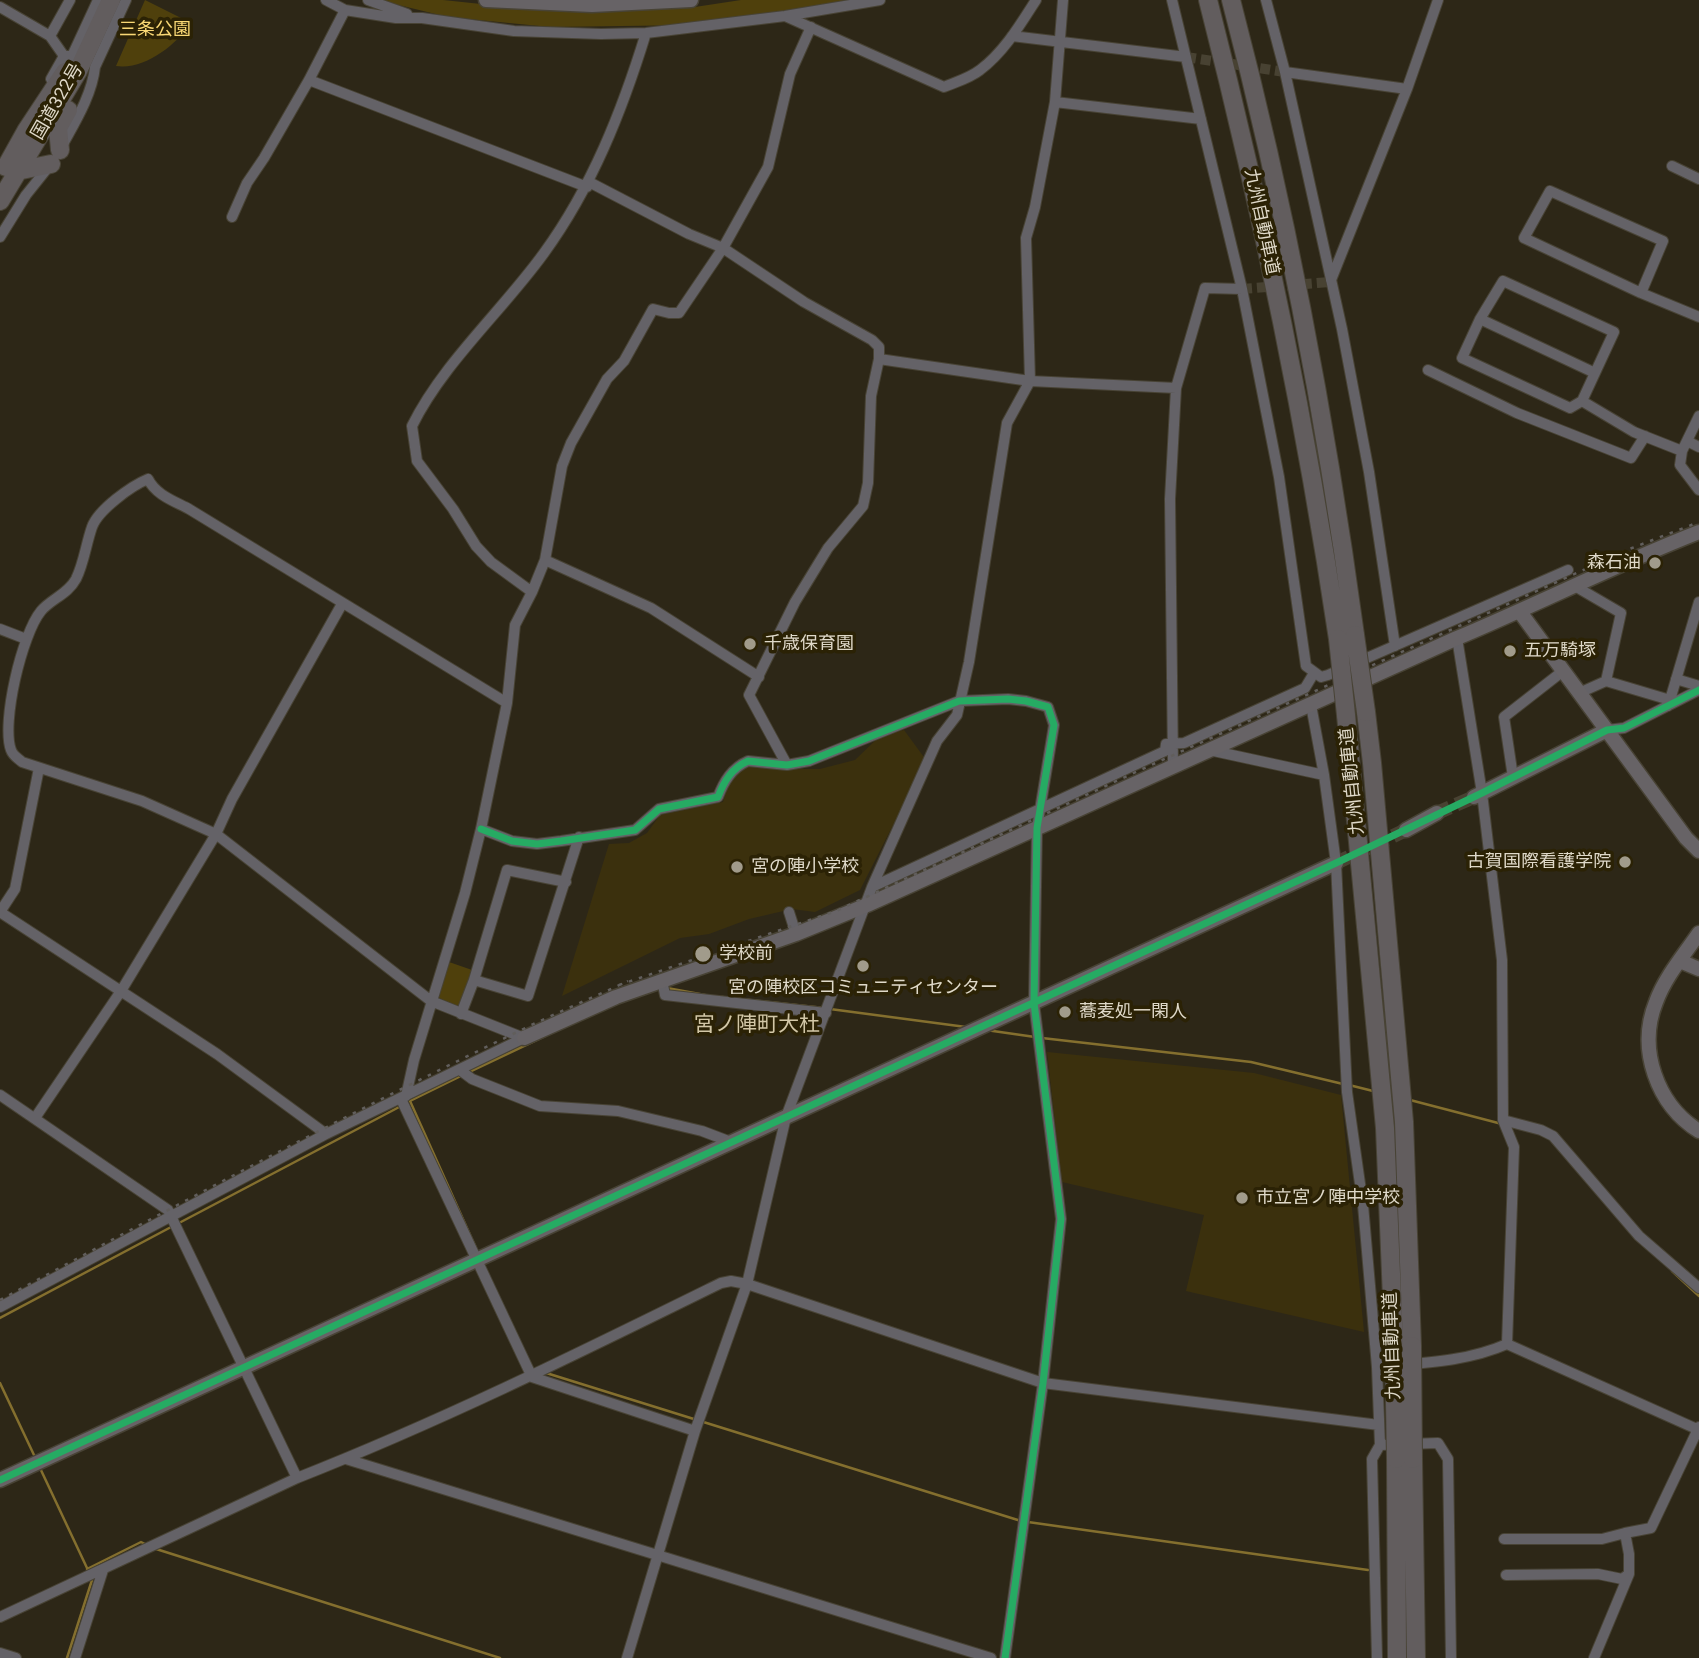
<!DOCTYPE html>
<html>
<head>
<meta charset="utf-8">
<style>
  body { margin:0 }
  canvas { display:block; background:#2d2717 }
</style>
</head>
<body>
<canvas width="1699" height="1658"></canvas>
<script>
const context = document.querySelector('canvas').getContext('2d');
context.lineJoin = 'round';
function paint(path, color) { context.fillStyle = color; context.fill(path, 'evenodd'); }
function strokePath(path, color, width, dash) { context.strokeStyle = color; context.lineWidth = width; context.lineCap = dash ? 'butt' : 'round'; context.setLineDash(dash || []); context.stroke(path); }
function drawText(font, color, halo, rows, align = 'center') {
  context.font = font + ' Roboto,"Noto Sans JP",sans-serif'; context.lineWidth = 7; context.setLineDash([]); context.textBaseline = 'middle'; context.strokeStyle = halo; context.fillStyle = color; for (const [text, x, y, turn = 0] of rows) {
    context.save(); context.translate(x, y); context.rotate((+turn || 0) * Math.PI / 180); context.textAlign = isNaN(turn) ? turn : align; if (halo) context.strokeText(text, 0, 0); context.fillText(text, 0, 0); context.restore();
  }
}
const built = new Path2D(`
  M904,730L926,760L860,890L815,912L792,909L749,919L709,934L680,938L562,996L609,844L629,843L647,833L660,815L723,802L729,783L741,769L750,764L785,769H820L855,760L881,735Z
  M1047,1052L1254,1073L1341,1095L1364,1332L1186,1291L1204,1215L1062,1182Z`);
const green = new Path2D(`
  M145,0L191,23C176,45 145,70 116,66Z
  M378,0H443L547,11L695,7L741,0H862L695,25L550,27L448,17Z
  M449,962L472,970L459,1007L437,997Z`);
const stream = new Path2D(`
  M667,988L705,995
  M722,997L824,1008
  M830,1009L966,1027
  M986,1030L1035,1037
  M1042,1038L1251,1062L1343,1084
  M469,1072L545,1036
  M463,1075L410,1101L475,1246
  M1349,1085L1373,1091
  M1410,1100L1502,1124
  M179,1223L403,1105
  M1672,1271L1699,1296
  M0,1318L173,1226
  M543,1372L1021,1521
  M0,1383L34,1455
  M40,1468L87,1568
  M1028,1522L1368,1570
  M153,1548L500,1658
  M87,1569L141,1542L147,1545
  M67,1658L92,1580`);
const streetTunnel = new Path2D(`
  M1186,57L1285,72
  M1242,289L1330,282`);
const secondaryTunnel = new Path2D(`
  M1437,813L1474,797
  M1336,863L1406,830`);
const street = new Path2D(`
  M326,0L345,10L396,18H422L514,31L601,34L646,33L785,16L880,0
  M368,0L407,14
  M1172,0L1242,289L1279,477L1306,666L1321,677L1328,675L1568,570
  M1266,0L1285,72L1342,329L1369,472L1395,646
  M0,7L50,36L64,56
  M785,16L944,87C956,82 970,78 980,70C1004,52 1020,25 1036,0
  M50,36L70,0
  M1012,36L1186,57
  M1285,72L1407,89
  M51,79L64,56H72L98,0
  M309,80L587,187
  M1055,102L1201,119
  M62,146C75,122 92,95 95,67L126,0
  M1672,166L1699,179
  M589,182L689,234L723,248L804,302L872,340L879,347V359L871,396L868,483L863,506L828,548L795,602L749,695L787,765
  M232,217L247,183L264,158L309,80L345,10
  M0,237L26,195L50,165
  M1331,280L1407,89L1438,0
  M1503,281L1614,332L1582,401L1570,408L1462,358L1480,319Z
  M1641,293L1663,241L1550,191L1524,238L1641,293L1699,317
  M1480,319L1595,373
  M879,359L1030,381L1026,238L1035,207L1055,102L1063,0
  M1428,370L1517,413L1631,458L1645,436
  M1582,401L1634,432L1682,451
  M1699,416L1682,451L1680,465L1699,490
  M1687,441L1699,447
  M545,560L651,608L759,677
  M1573,585L1621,613L1606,681L1579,693
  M532,592L491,562L476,546L453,509L417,461L412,426C443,363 503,310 544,253C592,187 622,111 646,33
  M0,629L26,639
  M1457,638L1482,793L1502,960L1503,1120L1514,1147L1507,1344
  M1676,679L1699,686
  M1606,681L1670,700L1668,706
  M1670,700L1699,602
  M507,703L189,509C174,501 156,495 148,479C131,486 98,510 92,527C86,544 84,563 76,579C68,594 51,599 41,611C22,634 1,723 11,750C13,756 18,758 22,762L142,801L216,834L431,1001L524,1038
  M1311,705L1324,775L1336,863L1347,1092L1363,1205L1377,1367L1380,1445L1372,1459L1377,1658
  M1607,730L1624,728L1699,690
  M1209,750L1324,775
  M1173,766L1170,499L1176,388L1205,288L1242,289
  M1513,777L1504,717L1563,671
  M481,829L512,841L537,844L561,841L635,830L659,809L718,797C724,781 732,768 748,761L787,765L809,761L959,701L1008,699L1026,701L1048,707L1054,725L1037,828L1034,1003L1061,1219L1043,1383L1005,1658
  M872,887L1165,751L1166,744L1184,743L1305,688L1314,673
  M0,912L217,1054L326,1134
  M0,912L15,889L39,768
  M789,912L796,934
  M474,980L528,996L579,837
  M662,980L665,995L826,1013
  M461,1014L474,980L507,870L566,882
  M460,1070L472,1079L540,1106L618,1111L702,1131L731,1142
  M0,1095L168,1210L297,1478
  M406,1096L414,1060L465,893L481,829L507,703L515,625L532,592L545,560L562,466L571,443L607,379L624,361L653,309L669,313H679L723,248L768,167L790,74L811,27
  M401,1099L532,1377L695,1431
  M35,1118L121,991L216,834L232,799L342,604
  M1503,1120L1541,1130L1553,1136L1639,1236L1699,1288
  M0,1307L326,1134L524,1038
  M1377,1367C1421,1363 1466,1362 1507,1344L1699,1430
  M1380,1445L1438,1443L1448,1459L1451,1658
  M346,1459L991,1658
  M1625,1533L1651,1528L1699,1427
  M1504,1539H1602L1625,1533L1629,1554V1574L1594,1658
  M1506,1575L1598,1574L1622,1579L1629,1574
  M0,1617L297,1478C442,1421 581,1352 721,1283L731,1281L747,1284L1043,1383L1379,1425
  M0,1653L16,1658
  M75,1658L103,1570
  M627,1658L695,1431L747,1284L786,1117L872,887L937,741L957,715L969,662L1007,423L1030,381L1176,388`);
const secondary = new Path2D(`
  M486,0L592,5L691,0
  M1520,612L1686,838L1699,851
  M1474,797L1607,730
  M1406,830L1437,813
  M1699,933C1684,955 1665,977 1656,1002C1637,1049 1657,1105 1699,1131
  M1680,961L1699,969
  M524,1038L616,997L796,934L867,905L1457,638C1538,604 1617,564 1699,532
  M0,1480L1336,863`);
const highway = new Path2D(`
  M1208,0C1262,211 1306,424 1338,639
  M1231,0C1286,209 1326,421 1355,635
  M60,150L58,128L68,110
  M6,167L26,131L65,72
  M17,171L51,164
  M0,201L78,71L111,0
  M1366,712L1372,763L1404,1122L1412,1346
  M1346,715L1385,1128L1394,1347
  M1396,1459L1397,1658
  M1413,1459L1416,1658`);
const rail = new Path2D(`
  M619,985L836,911L1138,771L1632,548L1699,522
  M0,1300C169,1209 339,1118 513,1034C551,1015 590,999 628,981`);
const highwayBridge = new Path2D(`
  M1355,635L1366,712
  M1338,639L1346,715
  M1412,1346L1413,1459
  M1394,1347L1396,1459`);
const cycleway = new Path2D(`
  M481,829L512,841L537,844L561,841L635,830L659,809L718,797C724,781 732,768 748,761L787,765L809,761L959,701L1008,699L1026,701L1048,707L1054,725L1037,828L1034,1003L1061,1219L1043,1383L1005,1658
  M0,1480L1336,863L1482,793L1607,730L1624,728L1699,690`);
const markers = [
  [1655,563,7,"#a19b8b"],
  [750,644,7,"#a19b8b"],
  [1510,651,7,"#a19b8b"],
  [1625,862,7,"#a19b8b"],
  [737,867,7,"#a19b8b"],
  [703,954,9,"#a19b8b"],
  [863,966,7,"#a19b8b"],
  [1065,1012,7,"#a19b8b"],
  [1242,1198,7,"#a19b8b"]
];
const parkNames = [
  ["三条公園",155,30]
];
const streetNames = [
  ["国道322号",58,102,-60],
  ["九州自動車道",1261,222,78],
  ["九州自動車道",1353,781,-96],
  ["九州自動車道",1393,1346,-92]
];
const poiNames = [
  ["森石油",1641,563,"right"],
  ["千歳保育園",764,644],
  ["五万騎塚",1524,651],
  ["古賀国際看護学院",1611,862,"right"],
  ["宮の陣小学校",751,867],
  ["学校前",719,954],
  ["宮の陣校区コミュニティセンター",863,988,"center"],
  ["蕎麦処一閑人",1079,1012],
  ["市立宮ノ陣中学校",1256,1198]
];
const quarterNames = [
  ["宮ノ陣町大杜",757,1026]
];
paint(built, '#3b300d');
paint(green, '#4f400c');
strokePath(stream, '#846f2e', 2.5);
strokePath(streetTunnel, '#484232', 10, [10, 5]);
strokePath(secondaryTunnel, '#484232', 14, [14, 7]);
strokePath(street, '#484335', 12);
strokePath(secondary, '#484335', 17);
strokePath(highway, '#484335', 20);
strokePath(street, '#646267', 10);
strokePath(secondary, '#676366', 14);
strokePath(highway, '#625d5e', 18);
strokePath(rail, '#615e5c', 2.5, [3.5, 7]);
strokePath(highwayBridge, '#484335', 20, []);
strokePath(highwayBridge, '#625d5e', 18);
strokePath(cycleway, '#26ab63', 7);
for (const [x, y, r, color] of markers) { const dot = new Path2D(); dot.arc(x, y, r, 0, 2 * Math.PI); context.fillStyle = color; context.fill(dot); strokePath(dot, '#2b2205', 2.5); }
drawText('18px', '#f9d875', '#2b2205', parkNames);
drawText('18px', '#dfd9c9', '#2b2205', streetNames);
drawText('18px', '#dfd9c9', '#2b2205', poiNames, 'left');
drawText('21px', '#d2c7a7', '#2b2205', quarterNames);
</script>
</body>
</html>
